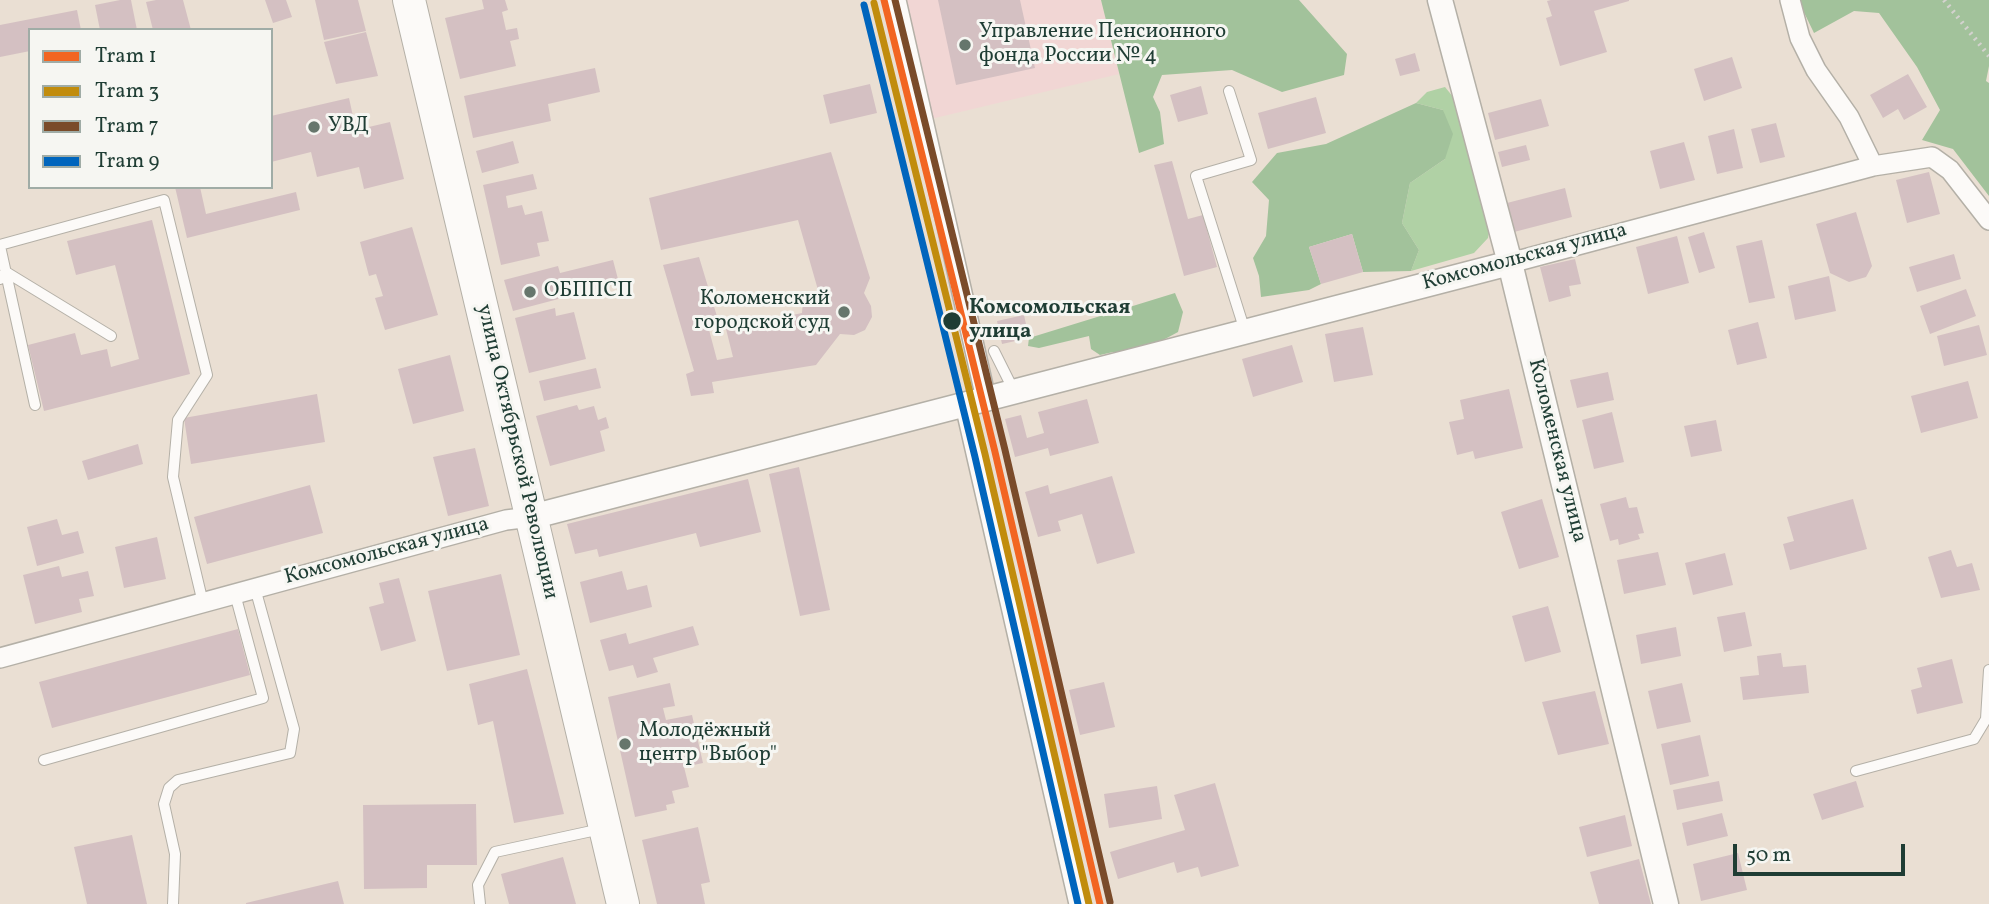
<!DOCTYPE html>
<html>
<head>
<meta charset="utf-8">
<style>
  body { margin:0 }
  #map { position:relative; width:1989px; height:904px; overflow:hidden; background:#eadfd3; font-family:Vollkorn,serif }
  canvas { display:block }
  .legend { position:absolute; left:28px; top:28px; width:245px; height:161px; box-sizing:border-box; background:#f6f6f2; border:2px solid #a0aca6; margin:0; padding:9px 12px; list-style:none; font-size:21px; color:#1f3d34 }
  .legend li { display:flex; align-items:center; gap:14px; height:35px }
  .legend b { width:35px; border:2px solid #a0aca6 }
  .scale { position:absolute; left:1733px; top:844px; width:172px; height:32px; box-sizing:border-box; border:4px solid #1f3d34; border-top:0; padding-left:9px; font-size:21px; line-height:24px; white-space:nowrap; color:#1f3d34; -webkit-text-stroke:5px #f6f6f2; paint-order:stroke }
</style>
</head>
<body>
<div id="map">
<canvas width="1989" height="904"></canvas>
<ul class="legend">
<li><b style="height:9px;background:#f26522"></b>Tram 1</li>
<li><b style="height:9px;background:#c18c0d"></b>Tram 3</li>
<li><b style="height:9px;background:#7a4b2a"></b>Tram 7</li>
<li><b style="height:9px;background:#0065bd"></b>Tram 9</li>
</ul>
<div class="scale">50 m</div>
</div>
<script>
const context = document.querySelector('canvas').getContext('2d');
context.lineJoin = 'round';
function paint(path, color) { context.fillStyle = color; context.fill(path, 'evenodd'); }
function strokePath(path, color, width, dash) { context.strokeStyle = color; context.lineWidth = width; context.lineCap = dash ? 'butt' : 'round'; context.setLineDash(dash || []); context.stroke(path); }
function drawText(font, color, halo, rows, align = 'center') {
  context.font = font + ' Vollkorn,serif'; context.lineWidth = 6; context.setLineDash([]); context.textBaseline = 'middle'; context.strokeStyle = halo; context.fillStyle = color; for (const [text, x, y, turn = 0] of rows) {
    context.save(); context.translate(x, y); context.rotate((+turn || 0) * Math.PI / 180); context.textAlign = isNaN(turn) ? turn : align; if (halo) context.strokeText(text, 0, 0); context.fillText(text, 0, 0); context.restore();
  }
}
const built = new Path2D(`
  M903,0H1101L1119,74L931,119Z`);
const green = new Path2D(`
  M1445,87L1458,103L1477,188L1491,220L1488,238L1474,253L1411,271L1419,250L1402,223L1410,183L1445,159L1443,110L1416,103L1427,92Z`);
const forest = new Path2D(`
  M1101,0H1299L1347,54L1344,75L1282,92L1232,70L1162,75L1153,97L1160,112L1164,144L1139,153Z
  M1798,0H1989V66L1986,81L1989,83V196L1953,149L1922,140L1940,110L1917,67L1879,13L1854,11L1814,33Z
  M1416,103L1443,110L1453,134L1445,159L1410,183L1402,223L1419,250L1411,271L1363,272L1352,234L1309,247L1321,284L1309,290L1261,297L1259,276L1253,258L1266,236L1269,200L1252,182L1277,153L1326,144Z
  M1175,293L1183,312L1178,332L1141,352H1113L1100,355L1091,349L1089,336L1039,348L1028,346L1029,338Z`);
const building = new Path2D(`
  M120,0H131L137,30H100L95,5Z
  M156,0H183L191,30H153L146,2Z
  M265,0H286L292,17L273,23Z
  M315,0H358L366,31L324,40Z
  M482,0H505L508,10L502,12L506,30L517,28L519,39L510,41L516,66L460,79L445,18L484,9Z
  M938,0H1020L1035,68L956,85Z
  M1551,0H1629V1L1594,11L1607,52L1560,66L1546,18L1552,16L1547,1Z
  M77,10L81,30H30V51L0,57V25Z
  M366,32L378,76L336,84L324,42Z
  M1415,53L1420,71L1400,76L1395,59Z
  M1732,57L1742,88L1704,101L1694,69Z
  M595,68L600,92L548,104L551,121L473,138L464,96Z
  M1908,74L1927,107L1904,120L1898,109L1883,118L1870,95Z
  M870,84L877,113L830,124L823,95Z
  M1201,86L1208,114L1178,122L1170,95Z
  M1316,97L1326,133L1268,149L1258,113Z
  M349,98L356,130L390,122L404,179L364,189L359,167L317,177L311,152L271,162V116Z
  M1541,99L1549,126L1495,140L1488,113Z
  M1776,123L1785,157L1760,163L1751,129Z
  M1734,129L1743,168L1717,174L1708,136Z
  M513,141L519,163L482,173L476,151Z
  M1684,142L1695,180L1660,189L1650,151Z
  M1526,145L1530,160L1502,167L1498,152Z
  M831,152L870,278L864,293L871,306L872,317L865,330L854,335L840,334L816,365L712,382L714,393L691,396L686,374L694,371L663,265L699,257L719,323L708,326L717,360L733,357L726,329L802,313L803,299L818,290L798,220L661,250L649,198Z
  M1172,161L1188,219L1203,215L1217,267L1184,276L1154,165Z
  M1929,172L1940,214L1907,223L1896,180Z
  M533,174L537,189L506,196L508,208L522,205L525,215L542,211L549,241L537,243L540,256L501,265L483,185Z
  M175,187H200L206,214L296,192L300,210L187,238Z
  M1565,188L1572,217L1514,232L1507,203Z
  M1856,212L1872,266L1866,277L1849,282L1830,273L1816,224Z
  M152,220L190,374L44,411L28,345L75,333L81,355L107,349L111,367L139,359L115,265L76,275L67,241Z
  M412,227L438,315L385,330L375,298L383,296L376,274L369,276L360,242Z
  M1704,232L1715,268L1699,273L1688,237Z
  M1352,234L1363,272L1321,284L1309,247Z
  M1677,236L1689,283L1648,294L1636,247Z
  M1762,240L1775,298L1749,303L1736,246Z
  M1954,254L1961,279L1917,292L1909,267Z
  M1575,259L1581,284L1569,286L1571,296L1549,302L1540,267Z
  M613,260L619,283L513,311L504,280L558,266L560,273Z
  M1829,276L1836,311L1795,320L1788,286Z
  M1966,289L1976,316L1930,334L1920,306Z
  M555,308L556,316L574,312L586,359L529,373L515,318Z
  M1024,315L1029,338L1002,344L997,321Z
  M1758,322L1767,358L1737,365L1728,330Z
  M1979,325L1987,355L1944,366L1937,336Z
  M1363,327L1373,375L1334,382L1325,334Z
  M1292,345L1303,382L1253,397L1242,359Z
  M450,355L464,411L413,424L398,369Z
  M596,368L601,388L544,401L539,381Z
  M1608,372L1614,400L1577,408L1570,380Z
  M1968,381L1978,418L1921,433L1911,396Z
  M1509,389L1523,448L1475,459L1473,451L1457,455L1449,422L1464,419L1460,400Z
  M317,394L325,442L191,464L184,418Z
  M1087,399L1099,443L1050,456L1048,448L1015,457L1005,419L1021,415L1027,438L1044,433L1038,412Z
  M577,405L579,410L594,406L598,420L606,417L609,428L600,431L605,451L550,466L536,416Z
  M1612,412L1624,462L1594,469L1582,420Z
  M1716,420L1722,451L1691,457L1684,426Z
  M138,444L143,464L88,480L82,461Z
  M475,448L489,506L448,516L433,457Z
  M799,467L830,610L800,616L769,474Z
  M1112,476L1135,553L1097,564L1082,514L1058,521L1061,531L1038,537L1025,492L1048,485L1050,494Z
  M748,479L761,532L700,547L696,533L599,557L597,549L575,554L567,524Z
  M310,485L323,533L207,564L194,517Z
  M1626,497L1629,508L1637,507L1644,533L1638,534L1640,539L1619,545L1618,539L1610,541L1600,504Z
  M1542,499L1559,557L1519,569L1501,512Z
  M1853,499L1867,549L1790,570L1783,544L1794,541L1787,517Z
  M57,519L62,535L78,531L84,553L37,566L27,527Z
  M157,537L166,579L124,588L115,547Z
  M1951,550L1957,567L1972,563L1980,590L1941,598L1928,557Z
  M1658,552L1666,585L1624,594L1617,560Z
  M1725,553L1733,585L1693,595L1685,563Z
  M59,566L62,577L88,571L94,596L79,599L82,612L35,624L23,575Z
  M622,571L627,590L647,585L652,607L590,623L580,582Z
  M501,574L520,655L447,671L428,591Z
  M399,578L416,641L381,651L369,607L384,603L379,583Z
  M1548,606L1561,652L1525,662L1512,616Z
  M1745,612L1752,646L1724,652L1717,617Z
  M693,626L699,645L653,658L658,672L637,678L633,665L609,671L600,640L626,633L629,644Z
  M1676,627L1681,656L1641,664L1636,635Z
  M238,629L250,675L52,728L39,682Z
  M1781,653L1783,667L1806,665L1809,693L1743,700L1740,677L1759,675L1757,656Z
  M1952,659L1963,703L1917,714L1911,690L1922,687L1917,668Z
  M527,669L564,814L514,823L493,721L478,725L469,684Z
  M1104,682L1115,727L1080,735L1069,690Z
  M670,683L675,706L663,708L666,720L692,715L703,763L684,767L689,787L672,791L675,803L666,805L667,810L635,817L608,697Z
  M1682,683L1691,722L1657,729L1648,691Z
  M1595,691L1609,744L1558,755L1542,702Z
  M1700,735L1709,776L1670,785L1661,744Z
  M1719,781L1723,801L1677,810L1673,790Z
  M1856,781L1864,807L1822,820L1813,794Z
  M1215,783L1239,866L1201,877L1198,867L1177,873L1174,862L1118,879L1110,852L1185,830L1174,795Z
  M1157,786L1162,819L1109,828L1104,794Z
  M476,804L477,865H427V888L364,889L363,805Z
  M1722,813L1728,836L1687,846L1682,823Z
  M1625,815L1632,846L1587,857L1579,827Z
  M698,827L710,882L701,884L705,904H657L642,840Z
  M132,835L147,904H87L74,847Z
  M1738,853L1747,890L1701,901L1693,864Z
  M563,857L576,904H509L501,874Z
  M1639,859L1651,904H1599L1590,872Z
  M338,881L344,904H246V903Z`);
const path = new Path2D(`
  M1944,0L1989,56`);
const service = new Path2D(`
  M1229,91L1251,160L1196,176L1245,331
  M0,245L164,200L207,375L178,420L173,477L203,603
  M0,246L35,405
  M0,279L6,272L111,336
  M994,351L1014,391
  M44,760L263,698L235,594
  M1856,771L1974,739L1986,719L1989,670
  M173,904L175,854L164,804L169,788L178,780L290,753L294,729L255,588
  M480,904L478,885L495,852L601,829`);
const minor = new Path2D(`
  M896,0L986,399
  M1790,0L1800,38L1816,70L1849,117L1873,166
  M1510,263L1873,166L1932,157L1950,170L1989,220
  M965,405L1079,904
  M0,658L506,520L531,517`);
const tertiary = new Path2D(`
  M1440,0L1510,263L1666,904
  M531,517L1510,263`);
const primary = new Path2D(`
  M409,0L623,904`);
const tram1 = new Path2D(`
  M884,0L995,452L1100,904`);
const tram2 = new Path2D(`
  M874,3L985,454L1089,904`);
const tram3 = new Path2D(`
  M895,0L1005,450L1110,902`);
const tram4 = new Path2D(`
  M864,5L975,457L1078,904`);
const markers = [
  [965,45,7,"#66766c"],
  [314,127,7,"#66766c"],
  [530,292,7,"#66766c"],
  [844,312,7,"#66766c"],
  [952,321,10,"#1f3d34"],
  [625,744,7,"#66766c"]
];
const poiNames = [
  ["Управление Пенсионного",979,33],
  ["фонда России № 4",979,57],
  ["УВД",328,127],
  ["ОБППСП",544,292],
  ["Коломенский",830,300,"right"],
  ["городской суд",830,324,"right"],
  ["Молодёжный",639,732],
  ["центр \"Выбор\"",639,756]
];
const streetNames = [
  ["Комсомольская улица",1525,258,-15],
  ["Коломенская улица",1556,451,76],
  ["улица Октябрьской Революции",516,452,77],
  ["Комсомольская улица",387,552,-15]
];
const stopNames = [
  ["Комсомольская",969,309],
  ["улица",969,333]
];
paint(built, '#f1d6d4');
paint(green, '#b0d1a5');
paint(forest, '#a2c29b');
paint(building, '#d4c0c2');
strokePath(service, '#b4b0a7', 12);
strokePath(minor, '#b4b0a7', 22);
strokePath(tertiary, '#b4b0a7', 27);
strokePath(primary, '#b4b0a7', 34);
strokePath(path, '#d3d2ce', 4.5, [2, 5]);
strokePath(service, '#fcfaf8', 10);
strokePath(minor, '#fcfaf8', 19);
strokePath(tertiary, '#fcfaf8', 24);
strokePath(primary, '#fcfaf8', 32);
strokePath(tram1, '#f26522', 7);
strokePath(tram2, '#c18c0d', 7);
strokePath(tram3, '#7a4b2a', 7);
strokePath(tram4, '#0065bd', 7);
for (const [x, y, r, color] of markers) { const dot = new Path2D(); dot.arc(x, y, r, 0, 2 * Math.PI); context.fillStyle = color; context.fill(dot); strokePath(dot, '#f6f6f2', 2.5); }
drawText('21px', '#1f3d34', '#f6f6f2', poiNames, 'left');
drawText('21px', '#1f3d34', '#f6f6f2', streetNames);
drawText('bold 21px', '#1f3d34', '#f6f6f2', stopNames, 'left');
</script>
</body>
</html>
